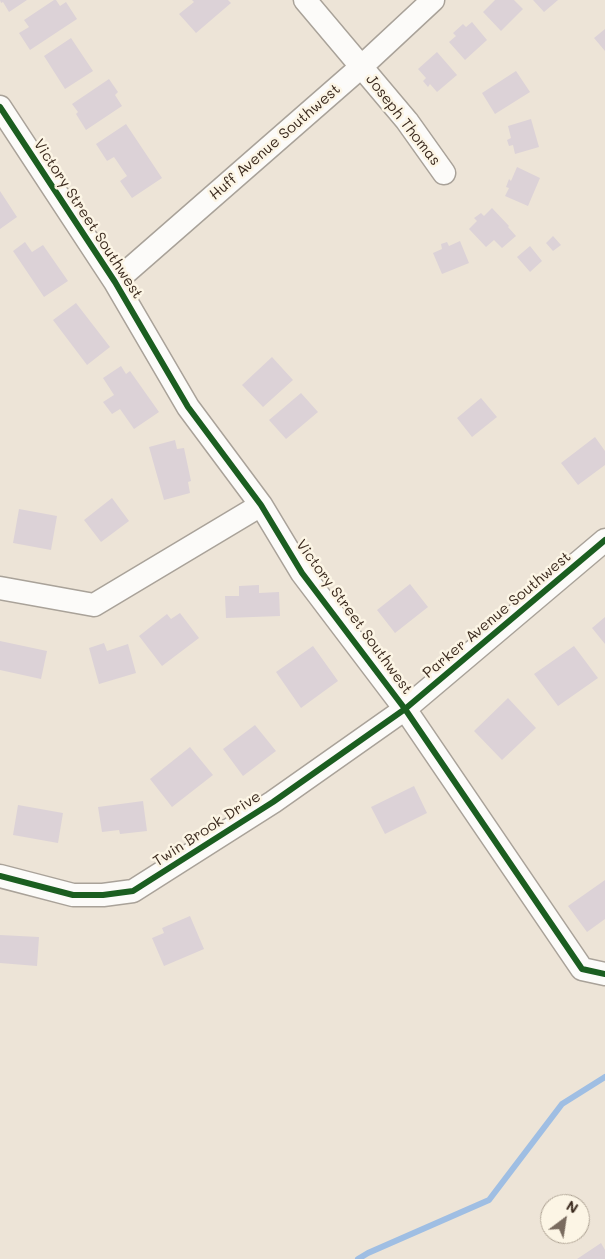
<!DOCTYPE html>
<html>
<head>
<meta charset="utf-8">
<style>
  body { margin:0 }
  #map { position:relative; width:605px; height:1259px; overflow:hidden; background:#ede4d7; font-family:Mali,sans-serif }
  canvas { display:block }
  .north { position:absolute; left:540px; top:1194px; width:50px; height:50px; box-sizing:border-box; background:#fcf5e5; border:1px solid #afa495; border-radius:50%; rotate:31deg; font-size:14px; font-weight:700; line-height:20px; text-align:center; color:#3b2a1e }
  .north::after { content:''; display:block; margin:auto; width:18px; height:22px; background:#796b5f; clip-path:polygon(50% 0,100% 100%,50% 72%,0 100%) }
</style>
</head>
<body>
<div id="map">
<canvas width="605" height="1259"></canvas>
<div class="north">N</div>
</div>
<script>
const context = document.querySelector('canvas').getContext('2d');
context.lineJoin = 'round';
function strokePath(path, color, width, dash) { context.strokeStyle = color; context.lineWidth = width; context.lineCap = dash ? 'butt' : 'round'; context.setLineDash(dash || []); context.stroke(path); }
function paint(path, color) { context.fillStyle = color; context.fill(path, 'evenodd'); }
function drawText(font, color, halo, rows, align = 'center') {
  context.font = font + ' Mali,sans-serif'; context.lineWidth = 5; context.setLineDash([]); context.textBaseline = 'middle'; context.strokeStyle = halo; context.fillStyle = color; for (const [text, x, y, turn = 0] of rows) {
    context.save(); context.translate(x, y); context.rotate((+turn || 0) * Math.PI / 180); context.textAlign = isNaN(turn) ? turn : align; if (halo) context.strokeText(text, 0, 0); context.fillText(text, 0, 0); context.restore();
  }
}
const stream = new Path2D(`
  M358,1259L368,1253L489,1200L562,1104L605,1077`);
const building = new Path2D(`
  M0,0H27L9,12L3,2L1,3Z
  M54,0H56L60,6L66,2L77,19L30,50L19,33L29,27L24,20Z
  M192,0H228L231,3L196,33L179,14L194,2Z
  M495,0H514L523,9L501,31L483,12Z
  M533,0H558L544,12Z
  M472,22L487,40L465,60L449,42L456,36L453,33L463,24L466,27Z
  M605,29V51L594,38Z
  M71,38L93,71L65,89L44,56Z
  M437,52L457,75L437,92L430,84L428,87L423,81L426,78L418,69Z
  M516,71L530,92L495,114L482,93Z
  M109,79L118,92L115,95L122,106L86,130L76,114L78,112L72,104Z
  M531,119L539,147L515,154L513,145L509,146L507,140L511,138L508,126Z
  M126,124L162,178L132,198L120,181L127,176L114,157L107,161L96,144Z
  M517,167L540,178L528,206L505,196L509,188L506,187L509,179L511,181Z
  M0,191L17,217L0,229Z
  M492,208L509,226L508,227L516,236L502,248L494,240L486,247L469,229L477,221L474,218L481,213L484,216Z
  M553,236L561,245L553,251L546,243Z
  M460,241L469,263L442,274L433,253L442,249L441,244L447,242L449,246Z
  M25,242L32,252L43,245L68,281L44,297L13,251Z
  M530,246L542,261L530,272L517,257Z
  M76,303L110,347L87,365L53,320Z
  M272,357L293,380L263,407L242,385Z
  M121,366L126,374L130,371L159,412L134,429L120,409L112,414L103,402L114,395L103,378Z
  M301,393L318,412L286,439L269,420Z
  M481,398L497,417L472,437L457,418Z
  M595,437L605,451V465L578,485L561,463Z
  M175,440L177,449L184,448L191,481L188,482L190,493L164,500L149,447Z
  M112,498L129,521L101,542L84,520Z
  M19,509L57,516L51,550L13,543Z
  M410,584L428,607L395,633L377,610Z
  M259,585V593L279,592L280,616L226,618L225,596H239V586Z
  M180,613L199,638L162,666L139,636L167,614L171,619Z
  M605,617V644L592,628Z
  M0,641L47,651L41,679L0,670Z
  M104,643L107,651L128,644L136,673L99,684L89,648Z
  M313,646L338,681L301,708L276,672Z
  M574,646L598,678L558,706L534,674Z
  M508,698L536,728L502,760L474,731Z
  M255,725L276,751L243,776L223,749Z
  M190,747L213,775L172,807L150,779Z
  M414,786L427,813L385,834L371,807Z
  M143,801L147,831L120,834L119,830L102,832L98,807Z
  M18,805L63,813L58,843L13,835Z
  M605,880V919L587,932L568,906Z
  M190,916L204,949L164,966L152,938L164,933L162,928Z
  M0,935L39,937L37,966L0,963Z
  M601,1243L605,1250V1259H577Z`);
const minor = new Path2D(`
  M305,0L407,121L444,173
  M0,107L115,282L188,407L261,505L302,573L405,709L582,969L605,974
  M115,282L361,67L433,0
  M0,588L94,605L261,505
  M0,876L73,895H103L133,891L273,802L405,709L605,540`);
const cycleway = new Path2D(`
  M0,107L115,282L188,407L261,505L302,573L405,709L582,969L605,974
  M0,876L73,895H103L133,891L273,802L405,709L605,540`);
const streetNames = [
  ["Joseph Thomas",403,120,52],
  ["Huff Avenue Southwest",275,142,-41],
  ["Victory Street Southwest",88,219,57],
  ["Parker Avenue Southwest",497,615,-40],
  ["Victory Street Southwest",354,617,54],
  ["Twin Brook Drive",207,829,-33]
];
strokePath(stream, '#9fbee3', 6);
paint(building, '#dcd2d7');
strokePath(minor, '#a9a299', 25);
strokePath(minor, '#fcfbf9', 22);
strokePath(cycleway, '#1b5e20', 6);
drawText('15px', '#3b2a1e', '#fcf5e5', streetNames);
</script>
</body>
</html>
